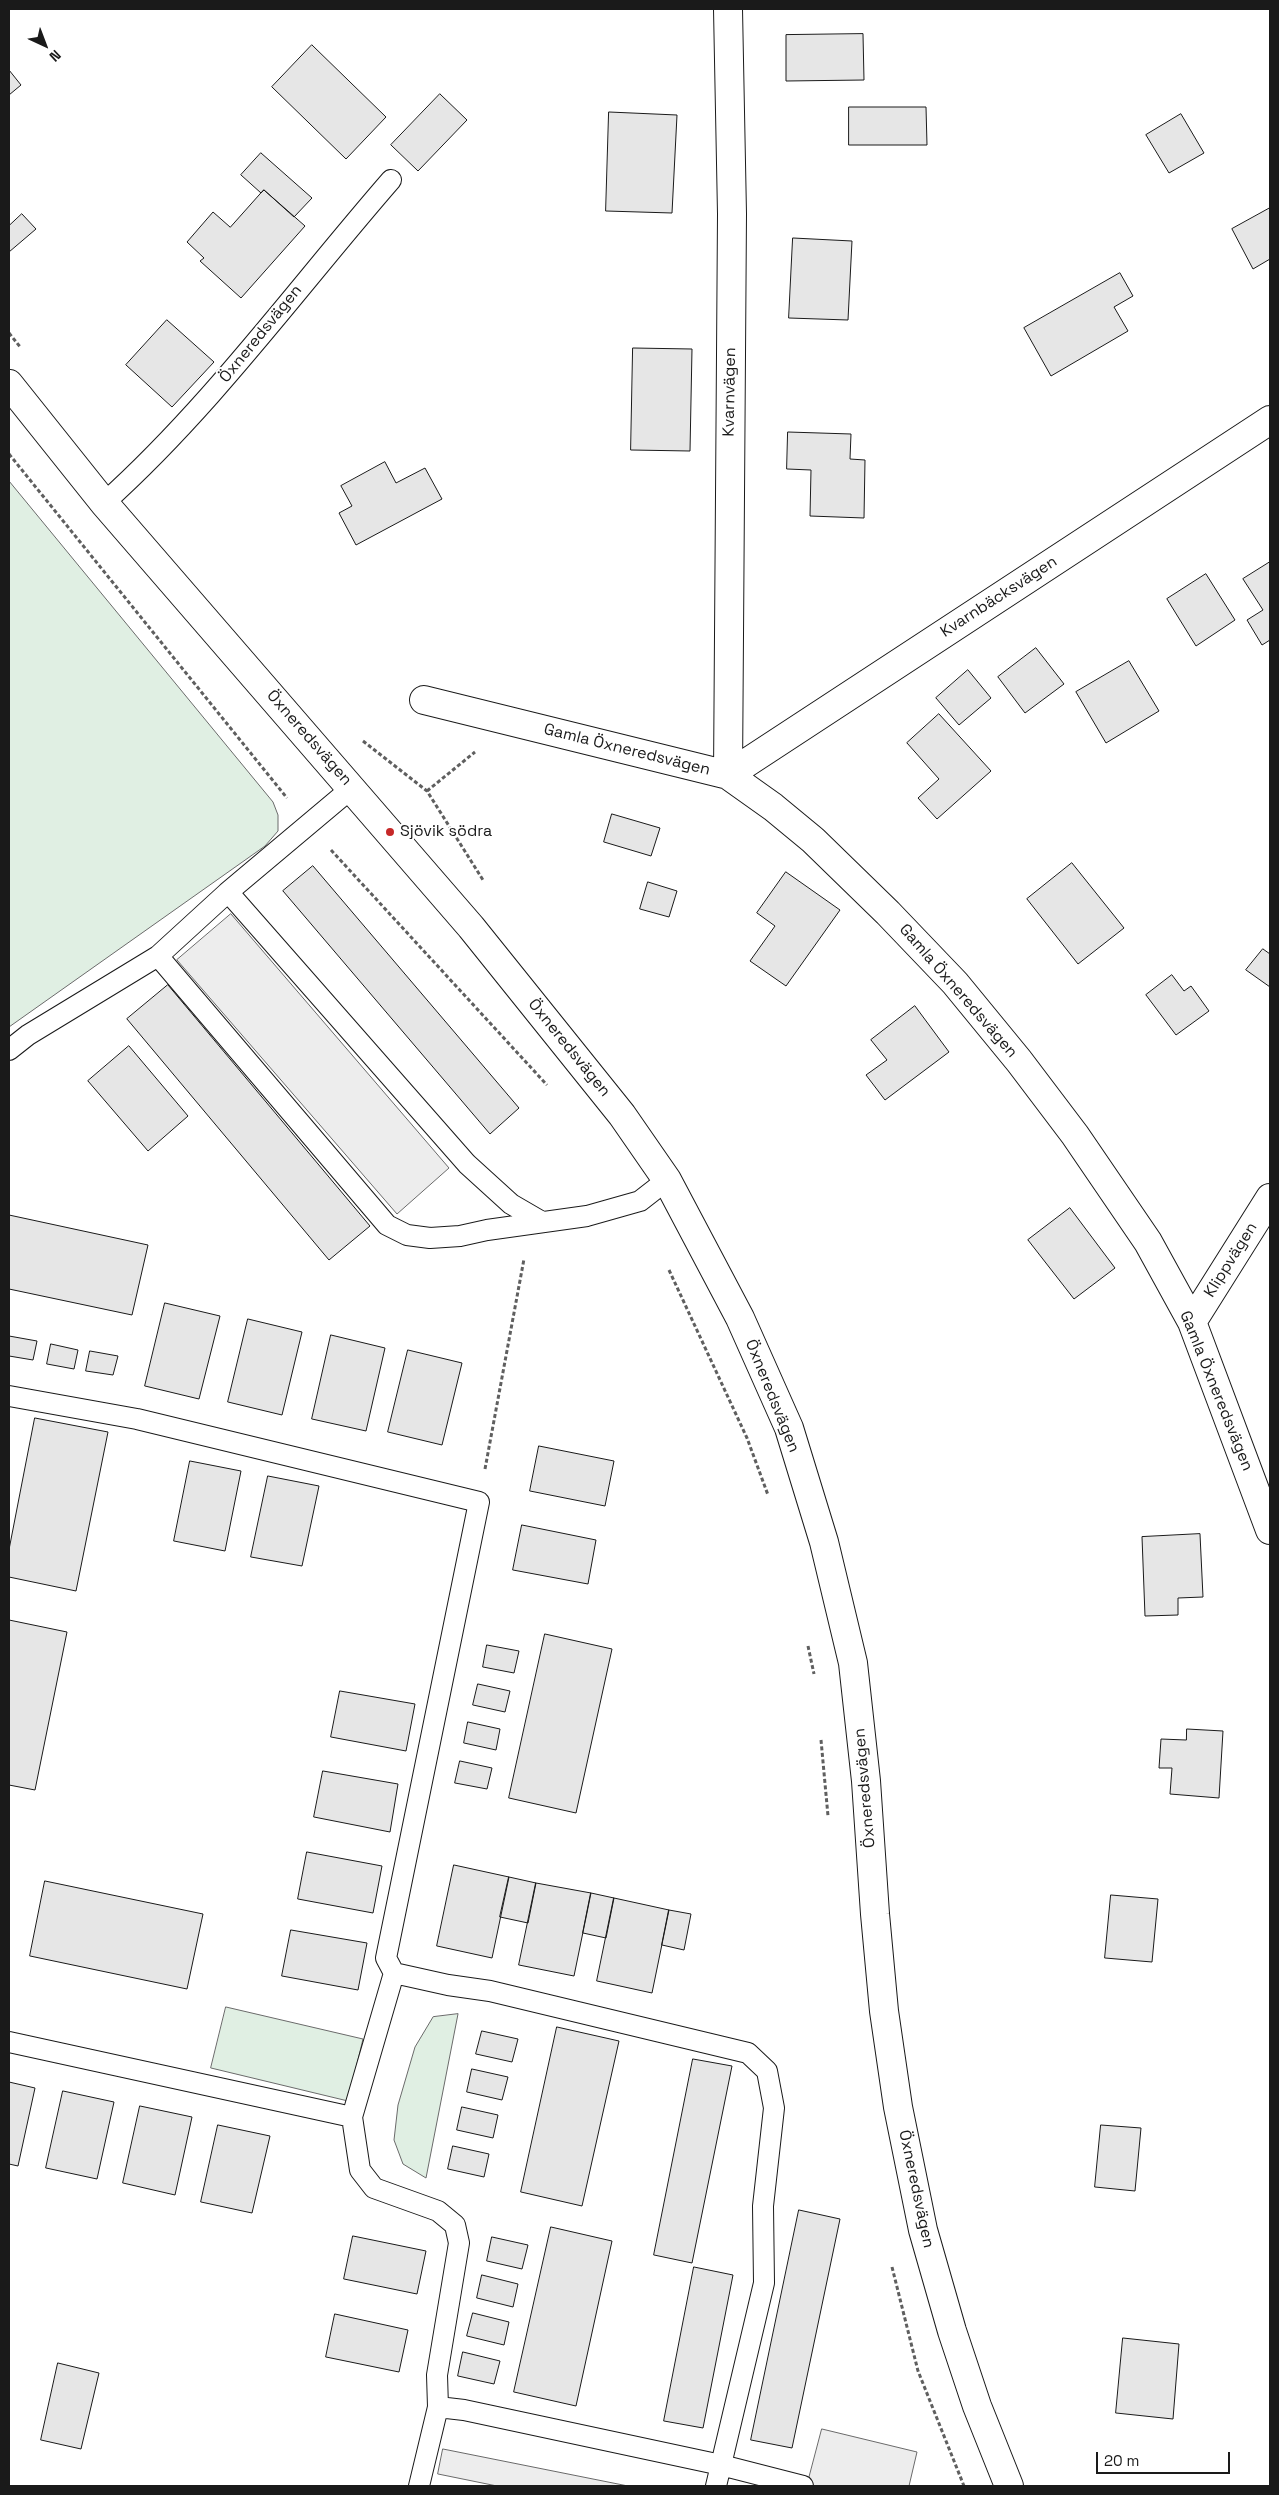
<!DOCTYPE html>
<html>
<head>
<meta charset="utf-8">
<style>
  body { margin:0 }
  #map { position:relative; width:1279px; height:2495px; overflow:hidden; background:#fff; font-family:"Space Grotesk",sans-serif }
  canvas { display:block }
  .frame { position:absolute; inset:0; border:10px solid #1a1a1a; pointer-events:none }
  .north { position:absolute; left:20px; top:20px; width:50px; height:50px; -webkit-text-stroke:4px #fff; paint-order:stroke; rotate:137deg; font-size:14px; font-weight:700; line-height:20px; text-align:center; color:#1a1a1a }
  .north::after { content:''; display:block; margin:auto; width:18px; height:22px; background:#1a1a1a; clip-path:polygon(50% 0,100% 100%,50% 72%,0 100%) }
  .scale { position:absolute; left:1096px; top:2452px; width:134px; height:22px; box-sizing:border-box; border:2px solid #1a1a1a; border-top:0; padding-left:6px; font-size:15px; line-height:18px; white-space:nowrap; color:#1a1a1a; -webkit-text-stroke:4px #fff; paint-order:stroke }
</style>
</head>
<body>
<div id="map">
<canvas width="1279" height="2495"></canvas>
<div class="frame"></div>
<div class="north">N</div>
<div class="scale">20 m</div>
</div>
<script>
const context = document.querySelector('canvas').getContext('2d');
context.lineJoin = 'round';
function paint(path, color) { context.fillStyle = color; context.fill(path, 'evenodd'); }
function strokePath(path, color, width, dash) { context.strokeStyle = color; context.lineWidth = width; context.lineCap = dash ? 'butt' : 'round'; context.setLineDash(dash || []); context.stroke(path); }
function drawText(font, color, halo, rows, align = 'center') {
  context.font = font + ' "Space Grotesk",sans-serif'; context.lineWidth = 4; context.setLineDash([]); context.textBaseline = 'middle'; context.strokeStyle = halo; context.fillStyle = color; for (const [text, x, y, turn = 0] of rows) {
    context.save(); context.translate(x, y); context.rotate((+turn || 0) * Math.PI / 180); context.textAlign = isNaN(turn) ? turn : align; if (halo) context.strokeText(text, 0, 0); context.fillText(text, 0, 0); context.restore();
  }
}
const green = new Path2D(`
  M9,481L273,802L278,815V831L265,846L9,1027Z
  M226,2007L363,2039L348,2101L211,2068Z
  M458,2014L426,2178L403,2164L394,2140L398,2105L415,2047L433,2017Z`);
const parking = new Path2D(`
  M231,914L449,1168L397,1214L177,960Z
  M822,2429L917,2452L909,2486H807Z
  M443,2449L628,2486H497L438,2474Z`);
const building = new Path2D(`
  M863,34L864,80L786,81V35Z
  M312,45L386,117L346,159L272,87Z
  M9,70L21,85L9,95Z
  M440,94L467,120L418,171L391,145Z
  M849,107H926L927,145H849Z
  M609,112L677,115L672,213L606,211Z
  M1181,114L1204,153L1169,173L1146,135Z
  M261,153L312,198L294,217L264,190L261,193L241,175Z
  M264,190L305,226L241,298L200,261L204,258L187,242L213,212L230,227Z
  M1270,208V259L1253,269L1232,229Z
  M22,214L36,229L9,252V226Z
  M793,238L852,241L848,320L789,318Z
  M1120,273L1133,296L1114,307L1128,331L1051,376L1024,328Z
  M167,320L214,362L172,407L126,365Z
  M633,348L692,349L690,451L631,450Z
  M788,432L851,434L850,459L865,460L864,518L810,516L811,470L787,469Z
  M385,462L396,483L425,468L442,499L356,545L339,513L352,506L341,486Z
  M1270,562V640L1262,645L1247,620L1263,610L1243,579Z
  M1206,574L1235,620L1196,646L1167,599Z
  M1036,648L1064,684L1025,713L998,677Z
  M1129,661L1159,711L1106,743L1076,692Z
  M968,670L991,698L959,725L936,698Z
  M939,714L991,771L937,819L918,798L939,779L907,743Z
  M612,814L660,828L651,856L604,842Z
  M1072,863L1124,928L1078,964L1027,899Z
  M313,866L519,1108L490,1134L283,891Z
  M786,872L840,910L786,986L750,961L775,926L757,913Z
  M648,882L677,891L669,917L640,909Z
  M1263,949L1270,954V987L1246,970Z
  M1172,975L1184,991L1191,986L1209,1011L1176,1035L1146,995Z
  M168,985L370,1226L329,1260L127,1019Z
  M915,1006L949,1052L885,1100L866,1075L887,1060L871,1040Z
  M129,1046L188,1116L148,1151L88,1081Z
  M1070,1208L1115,1268L1074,1299L1028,1240Z
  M9,1215L148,1245L132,1315L9,1289Z
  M165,1303L220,1316L199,1399L145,1386Z
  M248,1319L302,1332L282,1415L228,1402Z
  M331,1335L385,1348L366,1431L312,1419Z
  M9,1336L37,1341L33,1360L9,1356Z
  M51,1344L78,1350L74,1369L47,1364Z
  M408,1350L462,1363L442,1445L388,1432Z
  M90,1351L118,1356L113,1375L86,1371Z
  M35,1418L108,1432L76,1591L9,1577V1550Z
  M539,1446L614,1461L605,1506L530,1491Z
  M190,1461L241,1471L225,1551L174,1541Z
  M268,1476L319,1486L302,1566L251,1557Z
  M522,1525L596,1540L588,1584L513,1570Z
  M1200,1534L1203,1597L1178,1598V1615L1145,1616L1142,1537Z
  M9,1620L67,1632L35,1790L9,1785Z
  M545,1634L612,1649L576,1813L509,1798Z
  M487,1645L519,1651L514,1673L483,1667Z
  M478,1684L510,1691L505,1712L473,1705Z
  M340,1691L415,1704L406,1751L331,1737Z
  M468,1722L500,1729L496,1750L464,1743Z
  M1187,1729L1223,1731L1219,1798L1170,1794L1172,1768H1159L1161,1739L1186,1740Z
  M460,1761L492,1768L487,1789L455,1783Z
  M323,1771L398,1784L390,1832L314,1817Z
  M307,1852L382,1866L373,1913L298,1899Z
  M454,1865L509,1877L492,1958L437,1946Z
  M509,1877L536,1883L528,1923L500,1917Z
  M45,1881L203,1914L187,1989L30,1956Z
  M536,1883L591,1893L574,1976L519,1965Z
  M591,1893L614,1898L606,1938L583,1933Z
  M1111,1895L1158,1899L1152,1962L1105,1958Z
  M614,1898L669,1910L652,1993L597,1981Z
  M669,1910L691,1914L684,1950L662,1945Z
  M291,1930L367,1943L358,1990L282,1976Z
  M557,2027L619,2041L582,2206L521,2192Z
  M482,2031L518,2039L512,2062L476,2054Z
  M693,2059L732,2066L692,2263L654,2255Z
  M472,2069L508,2077L502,2100L467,2092Z
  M9,2082L35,2088L18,2166L9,2164Z
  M63,2091L114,2102L97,2179L46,2168Z
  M140,2106L192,2117L175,2195L123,2183Z
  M462,2107L498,2115L493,2138L457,2130Z
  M218,2125L270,2136L252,2213L201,2202Z
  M1101,2125L1141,2128L1135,2191L1095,2187Z
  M453,2146L489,2154L484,2177L448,2169Z
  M799,2210L840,2219L792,2448L751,2440Z
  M551,2227L612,2241L576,2406L514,2392Z
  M353,2236L426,2251L417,2294L344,2279Z
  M492,2237L528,2245L522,2269L487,2261Z
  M694,2267L733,2275L703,2428L664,2421Z
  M482,2275L518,2284L513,2307L477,2298Z
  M473,2313L509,2322L504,2345L467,2336Z
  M335,2314L408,2330L399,2372L326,2357Z
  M1123,2338L1179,2344L1173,2419L1116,2413Z
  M463,2352L500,2361L494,2384L458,2376Z
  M58,2363L99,2373L81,2449L41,2440Z`);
const path = new Path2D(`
  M9,333L21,348
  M9,454L287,798
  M363,741L427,791L483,880
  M427,791L475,752
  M331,850L547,1085
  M669,1270L747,1438L768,1495
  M485,1469L524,1259
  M808,1646L814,1674
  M821,1740L828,1816
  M892,2267L918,2371L964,2486`);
const lane = new Path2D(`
  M104,503C211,407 297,288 391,180
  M353,787L228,892L467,1164L511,1204L542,1222
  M158,956L387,1225L407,1235L430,1238L460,1236L487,1230L587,1216L640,1201L667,1180
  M9,1050L28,1035L158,956L228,892
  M9,1396L137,1419L479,1502L386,1958L394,1973L352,2117L360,2170L374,2188L438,2211L455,2225L459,2243L437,2375L438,2407
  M394,1973L448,1985L490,1991L748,2053L767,2071L774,2108L763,2206L764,2283L716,2486
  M9,2042L352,2117
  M419,2486L438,2407L464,2410L721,2465L803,2486`);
const street = new Path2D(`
  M424,700L728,775L773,807L813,840L888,913L955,983L1019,1061L1075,1135L1148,1242L1192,1322L1270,1530
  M728,775L732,214L728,9
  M728,775L1270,420
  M1192,1322L1270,1198`);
const secondary = new Path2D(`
  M9,384L104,503L471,927L622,1115L667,1180L740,1318L789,1428L824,1542L853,1663L866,1781L875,1914L884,2011L898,2107L923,2230L952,2331L977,2406L1009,2486`);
const markers = [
  [390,832,5,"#c62828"]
];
const streetNames = [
  ["Öxneredsvägen",261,334,-51],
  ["Kvarnvägen",730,392,-89],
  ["Kvarnbäcksvägen",999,597,-33],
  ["Öxneredsvägen",309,738,49],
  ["Gamla Öxneredsvägen",627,750,14],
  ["Gamla Öxneredsvägen",958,991,49],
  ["Öxneredsvägen",569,1048,51],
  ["Klippvägen",1231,1260,-58],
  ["Gamla Öxneredsvägen",1216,1391,68],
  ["Öxneredsvägen",772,1396,68],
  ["Öxneredsvägen",865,1788,-95],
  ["Öxneredsvägen",916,2189,78]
];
const poiNames = [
  ["Sjövik södra",400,832]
];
paint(green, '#e0efe3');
strokePath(green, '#6a6a6a', 1);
paint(parking, '#ededed');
strokePath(parking, '#6a6a6a', 1);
paint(building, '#e6e6e6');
strokePath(building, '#1a1a1a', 1);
strokePath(lane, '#1a1a1a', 22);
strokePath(street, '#1a1a1a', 30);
strokePath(secondary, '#1a1a1a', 30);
strokePath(path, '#5f5f5f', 3, [4, 2.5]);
strokePath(lane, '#fff', 20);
strokePath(street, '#fff', 28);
strokePath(secondary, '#fff', 28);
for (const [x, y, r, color] of markers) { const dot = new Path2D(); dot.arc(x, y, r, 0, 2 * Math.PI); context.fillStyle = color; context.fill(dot); strokePath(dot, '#fff', 2); }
drawText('16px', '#1a1a1a', '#fff', streetNames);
drawText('16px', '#1a1a1a', '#fff', poiNames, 'left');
</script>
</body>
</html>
